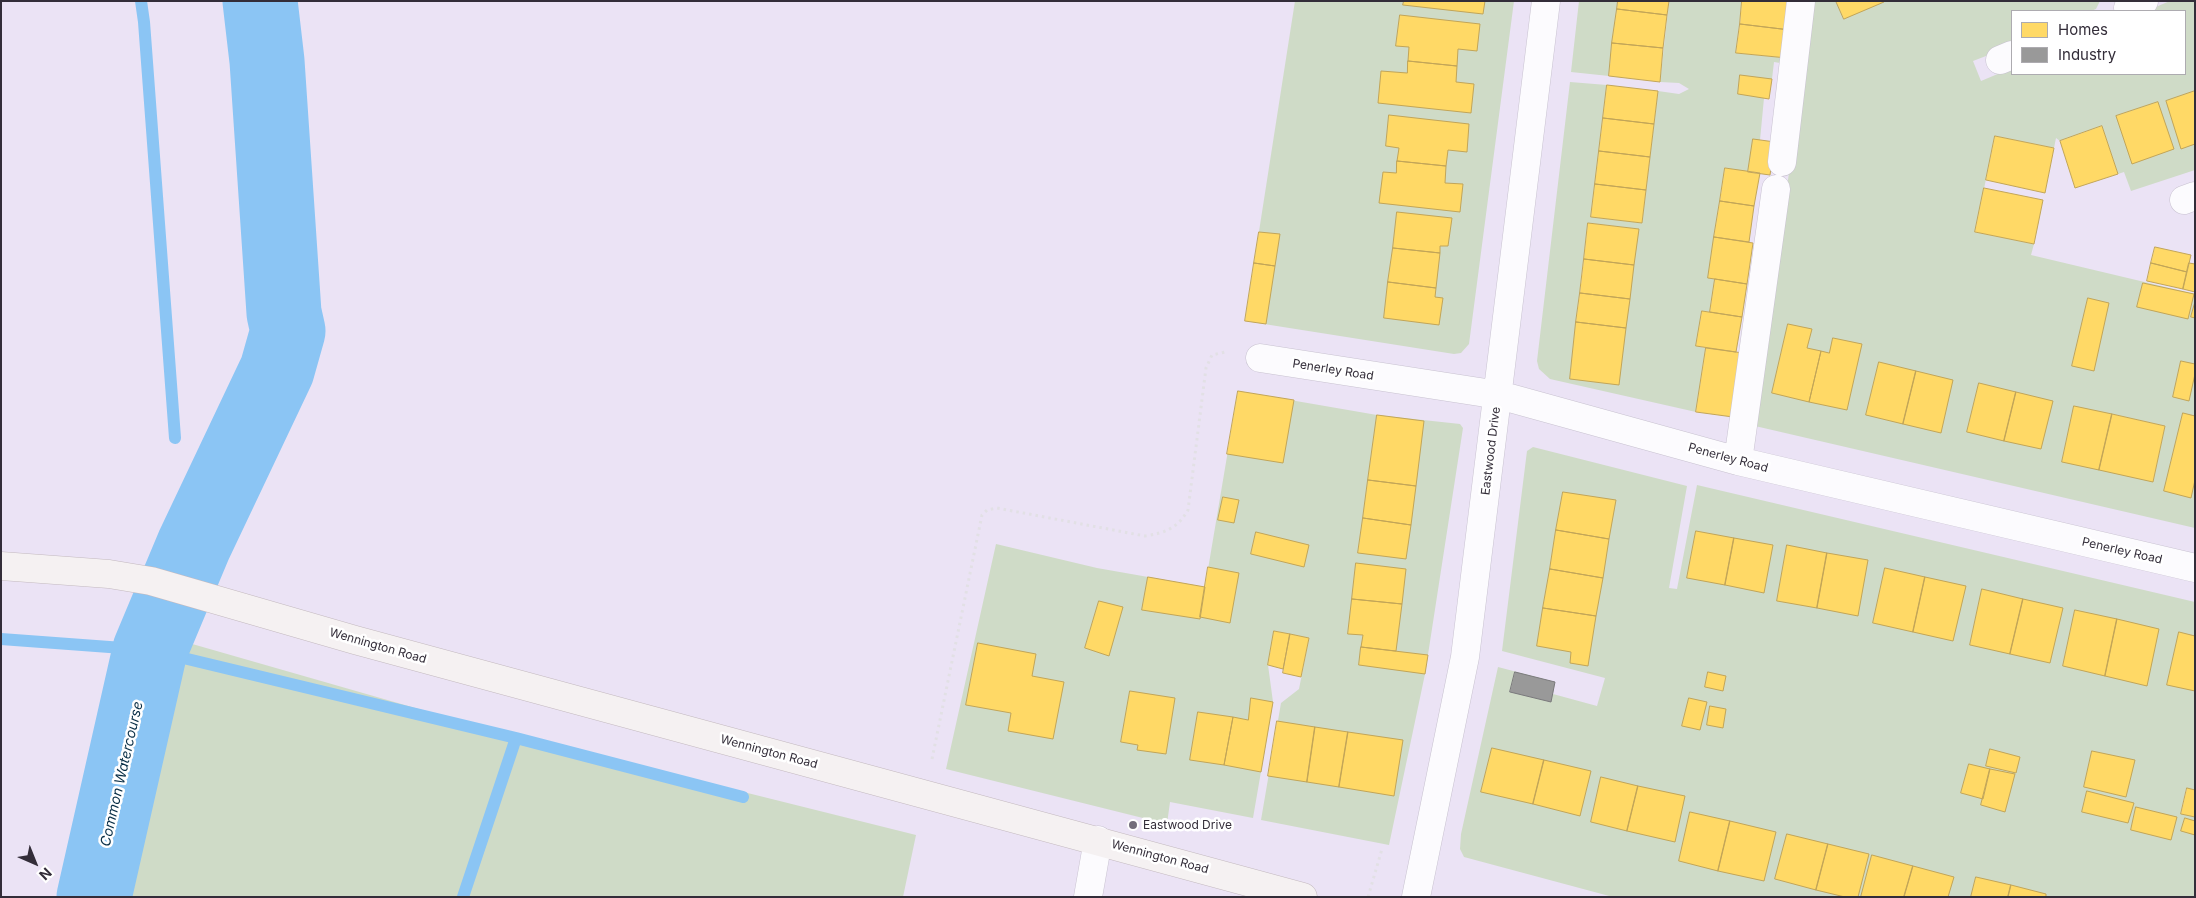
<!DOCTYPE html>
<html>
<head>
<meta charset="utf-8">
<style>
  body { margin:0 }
  #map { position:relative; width:2196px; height:898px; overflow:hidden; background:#ebe3f5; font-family:Inter,sans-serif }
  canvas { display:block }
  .frame { position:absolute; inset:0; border:2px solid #332d39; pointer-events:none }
  .legend { position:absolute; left:2011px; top:10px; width:175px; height:65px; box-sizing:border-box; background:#fff; border:1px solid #adabb0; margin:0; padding:6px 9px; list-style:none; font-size:15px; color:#332d39 }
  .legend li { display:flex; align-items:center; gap:10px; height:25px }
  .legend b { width:25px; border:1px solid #adabb0 }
  .north { position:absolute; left:10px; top:838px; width:50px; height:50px; -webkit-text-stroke:4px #fff; paint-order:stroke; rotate:136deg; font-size:14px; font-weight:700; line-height:20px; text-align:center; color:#332d39 }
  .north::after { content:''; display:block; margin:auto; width:18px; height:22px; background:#332d39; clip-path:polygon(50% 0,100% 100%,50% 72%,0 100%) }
</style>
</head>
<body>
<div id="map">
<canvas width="2196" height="898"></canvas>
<div class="frame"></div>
<ul class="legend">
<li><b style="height:14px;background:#ffd966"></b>Homes</li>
<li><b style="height:14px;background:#999"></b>Industry</li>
</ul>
<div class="north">N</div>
</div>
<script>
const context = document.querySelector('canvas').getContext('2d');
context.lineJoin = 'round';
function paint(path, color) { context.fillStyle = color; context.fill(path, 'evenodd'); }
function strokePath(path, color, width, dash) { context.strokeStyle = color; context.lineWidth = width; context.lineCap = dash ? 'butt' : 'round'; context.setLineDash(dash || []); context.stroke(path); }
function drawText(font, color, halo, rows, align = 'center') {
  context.font = font + ' Inter,sans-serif'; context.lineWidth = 5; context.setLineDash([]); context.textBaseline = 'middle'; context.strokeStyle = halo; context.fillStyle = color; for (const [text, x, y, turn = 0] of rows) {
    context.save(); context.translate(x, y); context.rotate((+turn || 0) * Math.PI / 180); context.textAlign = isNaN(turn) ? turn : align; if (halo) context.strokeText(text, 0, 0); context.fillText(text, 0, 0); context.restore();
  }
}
const green = new Path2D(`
  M1295,1H1514L1469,344L1461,353L1454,354L1245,321Z
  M1579,1H1618L1609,76L1571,72Z
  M1669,1H1742L1736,53L1787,58L1786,64L1774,62L1772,79L1764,98L1760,140L1748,172L1725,168L1714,237L1715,279L1710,312L1702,311L1696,346L1706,348L1696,412L1550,379L1539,369L1537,361L1570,82L1607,85L1591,217L1642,223L1658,91L1679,94L1689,89L1679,83L1660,82ZM1588,223L1638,229L1576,322Z
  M1812,1H2100L2096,9L2091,11H2012V46L1973,61L1981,81L2012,68V74H2185V11H2146L2170,1H2195V170L2131,191L2124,172L2118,174L2102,126L2060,141L2056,138L2054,148L1995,136L1975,232L2034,244L2031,255L2195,294V528L1755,426ZM2112,414L2165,426L2153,482Z
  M1238,391L1377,415L1460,424L1463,428L1425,674L1389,845L1261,820L1281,703L1299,689L1309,638L1275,631L1268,665L1273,702L1253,818L1170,802L1167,824L946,769L996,544L1097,568L1205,587Z
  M1533,447L1687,486L1669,588L1677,589L1697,485L2195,602V790L2186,789L2181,813L2195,817V897H1613L1464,857L1460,849L1461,834L1498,667L1555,682L1553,694L1597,706L1605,678L1502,651L1527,451Z
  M140,629L471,724L916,835L903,897H86Z`);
const homes = new Path2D(`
  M1404,1H1485L1483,14L1403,5Z
  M1618,1H1669L1667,15L1617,9Z
  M1742,1H1793L1790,30L1740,24Z
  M1836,1H1883L1884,2L1844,19Z
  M1617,9L1667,15L1663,48L1612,43Z
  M1400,15L1480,24L1477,51L1458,49L1457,66L1408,61L1409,47L1396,46Z
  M1740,24L1790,30L1787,58L1736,53Z
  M1612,43L1663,48L1660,82L1609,76Z
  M1408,61L1457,66L1456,82L1474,84L1471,113L1378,103L1381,71L1407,73Z
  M1740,75L1772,79L1769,99L1738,94Z
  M1607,85L1658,91L1654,124L1603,118Z
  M2195,91V144L2181,149L2166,101Z
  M2158,102L2174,149L2132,164L2116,116Z
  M1389,115L1469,124L1467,152L1448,150L1446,166L1397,161L1399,148L1386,146Z
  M1603,118L1654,124L1650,157L1599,151Z
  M2102,126L2118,174L2075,188L2060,141Z
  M1995,136L2054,148L2045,193L1986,180Z
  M1753,139L1775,142L1770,175L1748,172Z
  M1599,151L1650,157L1646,190L1595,184Z
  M1397,161L1446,166L1445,183L1463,184L1460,212L1379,203L1383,172L1396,173Z
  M1725,168L1760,173L1754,206L1720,201Z
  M1595,184L1646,190L1642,223L1591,217Z
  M1984,188L2043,200L2034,244L1975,232Z
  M1720,201L1754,206L1749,242L1714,237Z
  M1397,212L1452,218L1448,246H1440V253L1393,248Z
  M1588,223L1639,229L1634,265L1584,259Z
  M1259,232L1280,234L1275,266L1254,263Z
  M1714,237L1753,243L1747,284L1708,278Z
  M2155,247L2191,255L2187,272L2151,263Z
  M1393,248L1440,253L1436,288L1388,282Z
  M1584,259L1634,265L1630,299L1580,293Z
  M1254,263L1275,266L1266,324L1245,321Z
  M2151,263L2187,272L2183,289L2147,281Z
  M2189,263L2195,264V292L2183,289Z
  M1715,279L1747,284L1742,317L1710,312Z
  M1388,282L1436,288L1435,297L1443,298L1439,325L1384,318Z
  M2143,283L2194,294L2188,319L2137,307Z
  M1580,293L1630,299L1626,328L1576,322Z
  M2088,298L2109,303L2094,371L2072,366Z
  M2195,302V318L2191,317Z
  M1702,311L1742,317L1736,352L1696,346Z
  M1576,322L1626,328L1619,385L1570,379Z
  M1788,324L1812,329L1807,348L1821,351L1809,402L1772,393Z
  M1833,338L1862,344L1847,410L1809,402L1821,351L1829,353Z
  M1706,348L1743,353L1733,417L1696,412Z
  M2181,361L2195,364V374L2189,401L2173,397Z
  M1879,362L1916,371L1903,424L1866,415Z
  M1916,371L1953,380L1941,433L1903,424Z
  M1979,383L2016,392L2004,441L1967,432Z
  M1238,391L1294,400L1283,463L1227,454Z
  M2016,392L2053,401L2041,449L2004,441Z
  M2074,406L2112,414L2099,470L2062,462Z
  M2183,413L2195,416V480L2191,498L2164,491Z
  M2112,414L2165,426L2153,482L2099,470Z
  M1377,415L1424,421L1416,486L1368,480Z
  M1368,480L1416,486L1411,525L1363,518Z
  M1563,492L1616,500L1609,539L1556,530Z
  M1223,497L1239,500L1234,523L1218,520Z
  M1363,518L1411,525L1406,559L1358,553Z
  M1556,530L1609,539L1603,578L1550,569Z
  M1696,531L1734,538L1725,585L1687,578Z
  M1256,532L1309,545L1304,567L1251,554Z
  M1734,538L1773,545L1764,593L1725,585Z
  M1787,545L1827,553L1817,608L1777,601Z
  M1827,553L1868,560L1858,616L1817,608Z
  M1356,563L1406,569L1402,604L1352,599Z
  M1208,567L1239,573L1230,623L1200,617Z
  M1885,568L1925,577L1913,632L1873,623Z
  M1550,569L1603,578L1596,616L1543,608Z
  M1148,577L1205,587L1200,619L1142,610Z
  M1925,577L1966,586L1953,641L1913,632Z
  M1982,589L2023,599L2010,654L1970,645Z
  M1352,599L1402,604L1396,651L1361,647L1363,635L1348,634Z
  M2023,599L2063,608L2050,663L2010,654Z
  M1099,601L1123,607L1109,656L1085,648Z
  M1543,608L1596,616L1588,666L1570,663L1571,652L1537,646Z
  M2075,610L2117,619L2105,676L2063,666Z
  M2117,619L2159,629L2147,686L2105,676Z
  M1274,631L1290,634L1283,669L1268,665Z
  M2179,632L2195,636V691L2167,685Z
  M1290,634L1309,638L1301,677L1283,673Z
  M978,643L1036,654L1032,676L1064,682L1053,739L1008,731L1011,713L966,705Z
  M1361,647L1428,655L1425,674L1359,665Z
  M1708,672L1726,676L1723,691L1705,687Z
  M1130,691L1175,698L1166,754L1137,750L1138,745L1121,742Z
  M1251,698L1273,702L1261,772L1224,765L1233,717L1248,720Z
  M1689,698L1707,702L1700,730L1682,726Z
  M1710,706L1726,709L1723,728L1707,725Z
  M1198,712L1233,717L1224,765L1190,760Z
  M1277,721L1315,727L1307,782L1268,776Z
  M1315,727L1348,732L1339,787L1307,782Z
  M1348,732L1403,740L1394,796L1339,787Z
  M1492,748L1544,760L1533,804L1481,792Z
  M1990,749L2020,757L2016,773L1986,766Z
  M2092,751L2135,760L2126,797L2084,787Z
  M1544,760L1591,771L1580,816L1533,804Z
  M1969,764L1990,769L1983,799L1961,793Z
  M1990,769L2015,774L2005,812L1981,805Z
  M1601,777L1638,786L1627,831L1591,822Z
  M1638,786L1685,796L1675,842L1627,831Z
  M2187,788L2195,790V817L2181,814Z
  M2087,791L2134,803L2128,823L2082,812Z
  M2136,807L2177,817L2171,840L2131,830Z
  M1690,812L1730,821L1718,871L1679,861Z
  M2185,818L2195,821V835L2181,831Z
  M1730,821L1776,832L1764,881L1718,871Z
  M1787,834L1828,844L1816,890L1775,879Z
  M1828,844L1869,854L1858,897H1845L1816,890Z
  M1872,855L1913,866L1904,897H1861Z
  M1913,866L1954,877L1948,897H1904Z
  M1976,877L2011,885L2008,897H1971Z
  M2011,885L2046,894V897H2008Z`);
const industry = new Path2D(`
  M1515,672L1555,682L1551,702L1510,692Z`);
const stream = new Path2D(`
  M141,1L144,22L175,438
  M1,639L150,650L516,738L463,897
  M516,738L743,797`);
const river = new Path2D(`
  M94,897L150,650L194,545L277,370L288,331L284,313L267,61L260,1`);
const path = new Path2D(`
  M932,759L982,515L987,510L997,508L1145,536C1165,533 1178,528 1188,510L1206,368L1212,355L1225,352
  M1368,897L1382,849`);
const minor = new Path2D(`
  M2128,8L2144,1
  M2000,60L2012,55
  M1782,162L1801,1
  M2184,200L2195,196
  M1260,358L1499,395L1738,461L2195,568
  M1738,461L1776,189
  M1088,897L1098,840
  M1416,897L1465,657L1546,1`);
const major = new Path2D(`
  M1,566L109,574L151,581L355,640L1303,897`);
const markers = [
  [1133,825,5,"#736d7b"]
];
const streetNames = [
  ["Penerley Road",1333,370,9],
  ["Eastwood Drive",1491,451,-83],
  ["Penerley Road",1728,458,15],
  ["Penerley Road",2122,551,13],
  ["Wennington Road",378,646,16],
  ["Wennington Road",769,752,15],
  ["Wennington Road",1160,857,15]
];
const poiNames = [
  ["Eastwood Drive",1143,825]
];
const waterNames = [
  ["Common Watercourse",122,774,-77]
];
paint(green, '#cfdbc7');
paint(homes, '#ffd966');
strokePath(homes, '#c2a558', 1);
paint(industry, '#999');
strokePath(industry, '#7a797c', 1);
strokePath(stream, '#8bc5f4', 12);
strokePath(river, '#8bc5f4', 75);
strokePath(minor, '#c8c2d0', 29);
strokePath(major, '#c3b9bf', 29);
strokePath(path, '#e2e0e5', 3, [2.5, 4]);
strokePath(minor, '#fcfbfe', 28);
strokePath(major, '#f5f1f2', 28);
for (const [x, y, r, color] of markers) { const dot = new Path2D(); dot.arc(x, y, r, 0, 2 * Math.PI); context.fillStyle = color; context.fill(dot); strokePath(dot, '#fff', 2); }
drawText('12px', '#332d39', '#fff', streetNames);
drawText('12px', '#332d39', '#fff', poiNames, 'left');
drawText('italic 14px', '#082e46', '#fff', waterNames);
</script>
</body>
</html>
